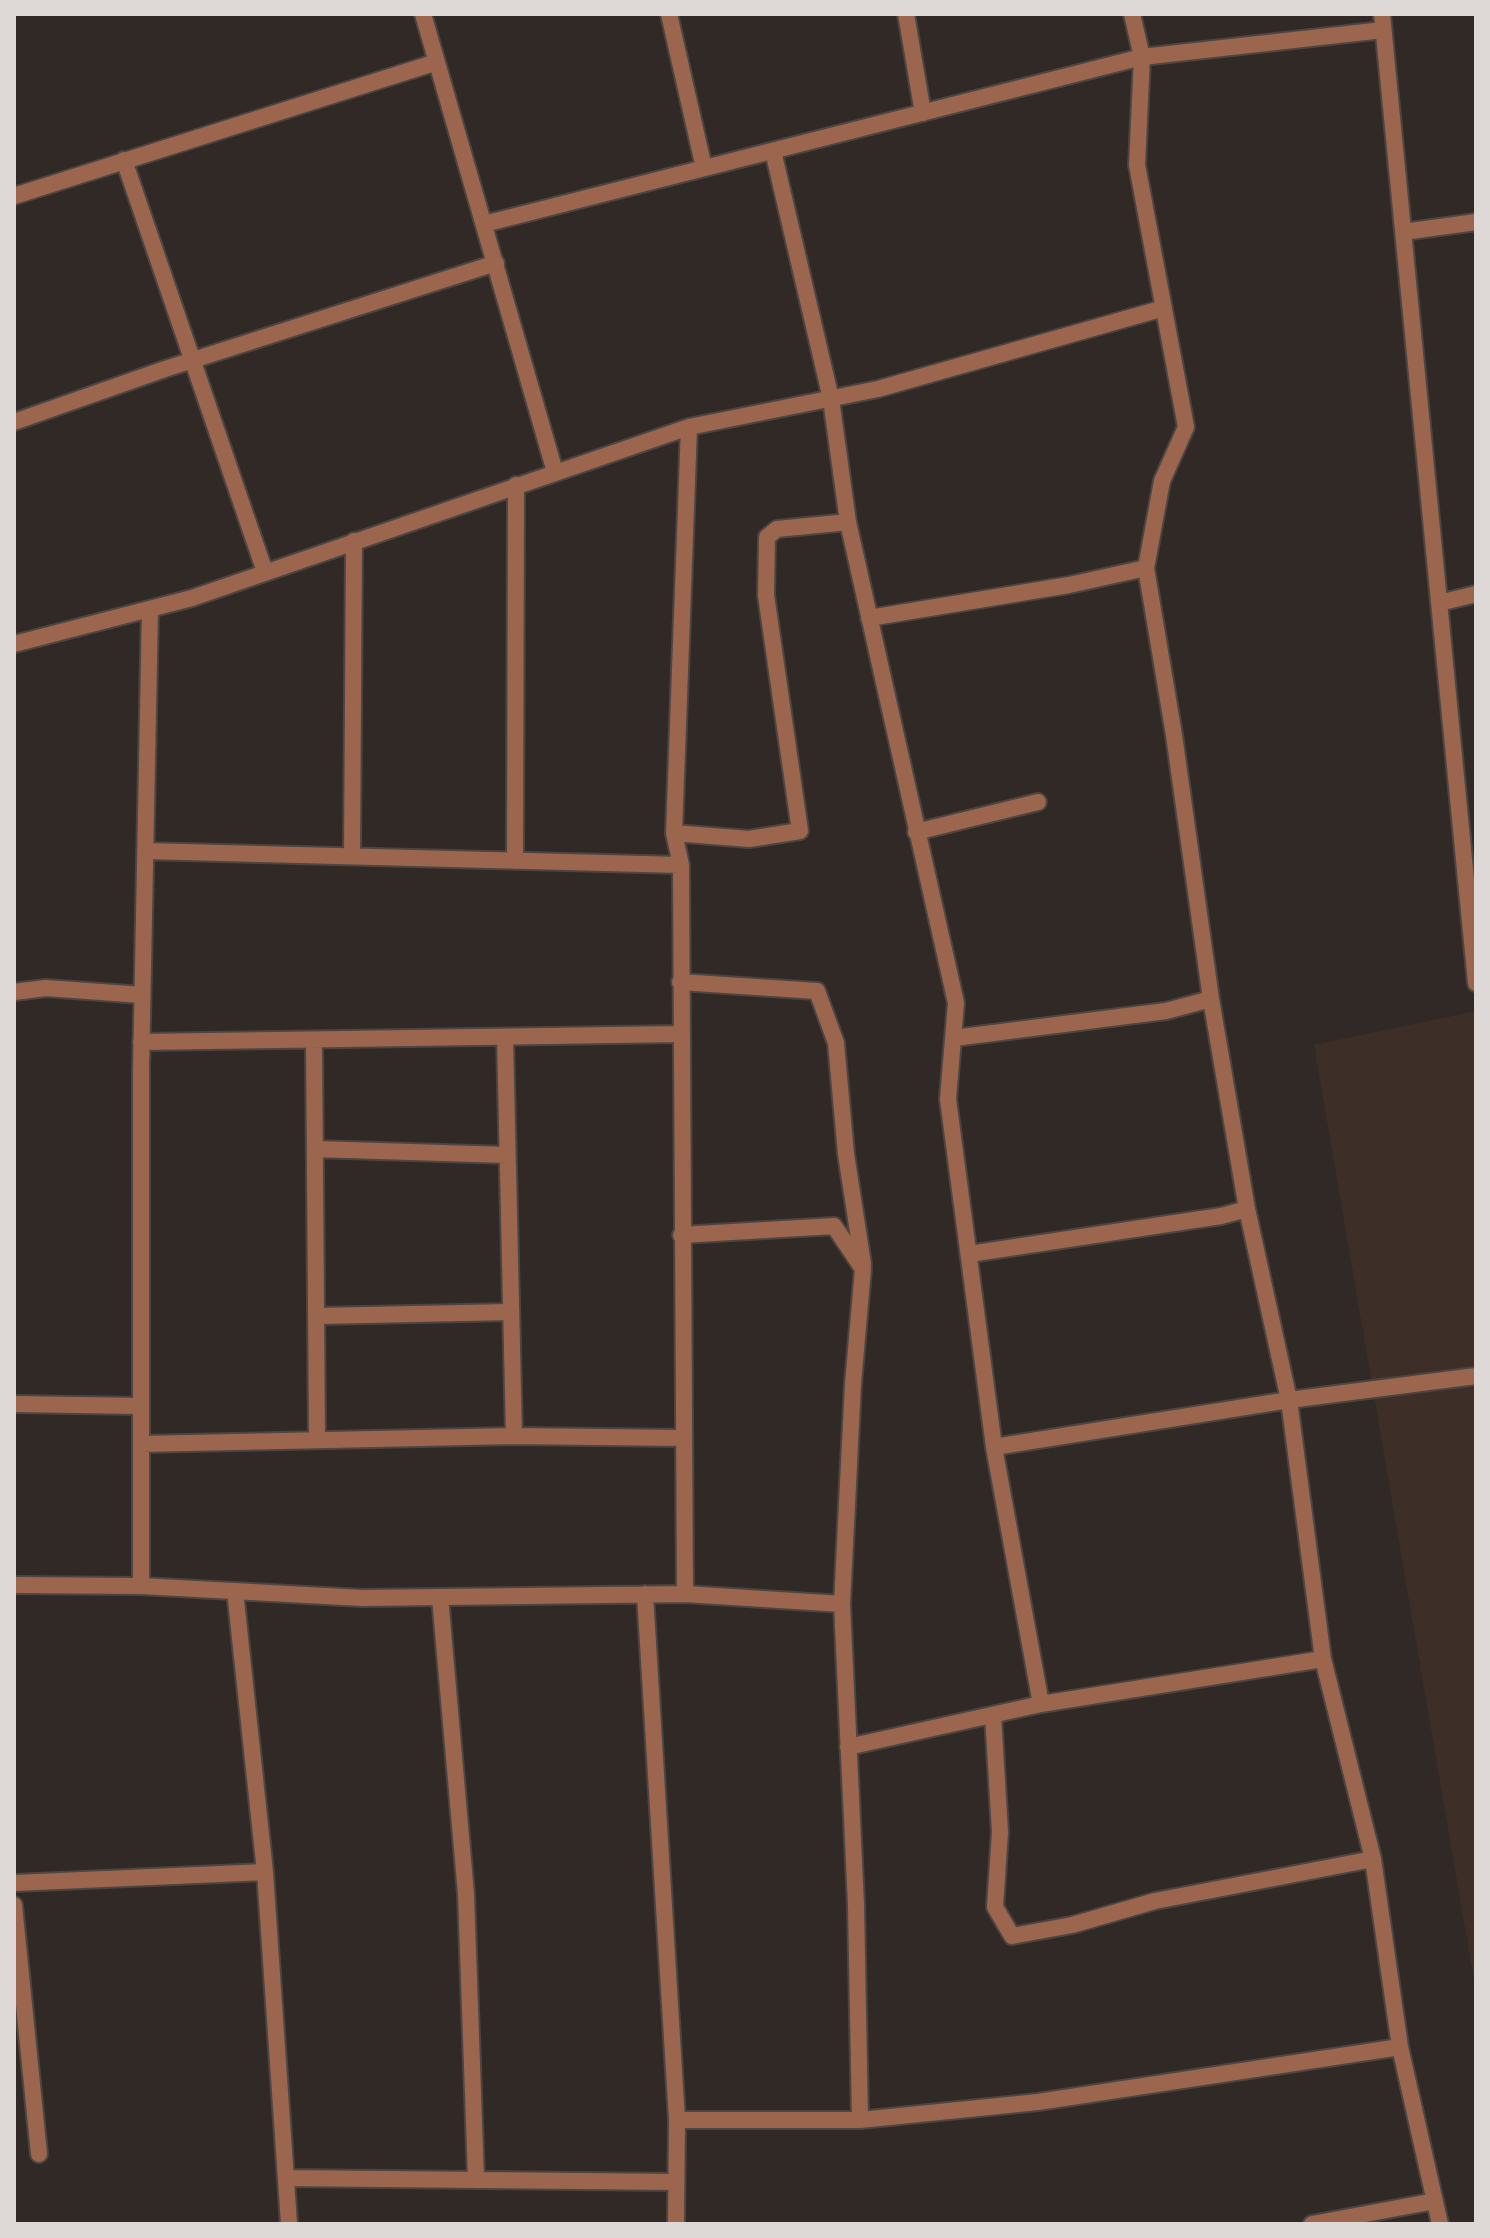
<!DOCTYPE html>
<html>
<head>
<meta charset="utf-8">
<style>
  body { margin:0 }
  #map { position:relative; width:1490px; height:2238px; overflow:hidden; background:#302925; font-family:Jost,sans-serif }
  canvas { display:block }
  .frame { position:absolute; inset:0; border:16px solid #ded9d7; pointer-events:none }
</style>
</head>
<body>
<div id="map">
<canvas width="1490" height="2238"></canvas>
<div class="frame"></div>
</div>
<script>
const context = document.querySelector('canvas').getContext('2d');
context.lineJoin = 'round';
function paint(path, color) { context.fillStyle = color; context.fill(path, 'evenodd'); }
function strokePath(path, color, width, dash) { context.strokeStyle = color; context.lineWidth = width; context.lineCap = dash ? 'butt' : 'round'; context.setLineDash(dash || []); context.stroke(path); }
const built = new Path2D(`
  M1476,1011V1992L1314,1045Z`);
const street = new Path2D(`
  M423,14L555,472
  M669,14L704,168
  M906,14L923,113
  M1132,14L1142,57L1137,165L1186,427L1162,481L1146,568L1174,735L1211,999L1247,1209L1289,1400L1323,1659L1373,1859L1400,2047L1440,2224
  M1382,14L1476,983
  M773,151L831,399L848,522L956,1003L948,1099L994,1447L1041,1704
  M124,160L265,572
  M14,196L437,62
  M484,224L1142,57L1383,30
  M1403,232L1476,222
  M14,422L165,369L496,263
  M1439,603L1476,594
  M869,618L1069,585L1146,568
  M14,644L192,598L689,427L878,389L1164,308
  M916,832L1038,802
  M674,833L749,839L800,831L766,595L767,537L777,529L848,522
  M145,851L681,865
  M352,856L354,541
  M515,861L516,485
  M680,982L817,991L836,1043L846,1154L863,1264
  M14,992L46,988L142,995
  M505,1037L514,1436
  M954,1038L1166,1011L1211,999
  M314,1040L317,1439
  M141,1042L680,1034
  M315,1149L507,1155
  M681,1235L834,1226L863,1269L853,1384L842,1604L856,1905L860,2120
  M969,1254L1221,1216L1247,1209
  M317,1316L511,1312
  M14,1404L141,1406
  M141,1444L514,1436L683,1438
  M994,1447L1289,1400L1476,1376
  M14,1585L141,1586L362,1598L685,1594L842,1604
  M141,1586V1070L150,609
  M235,1591L265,1872L289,2224
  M645,1594L677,2120L676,2224
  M685,1594L681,865L674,833L689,427
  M440,1597L466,1894L476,2179
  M993,1715L1000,1832L995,1907L1012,1936L1072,1925L1155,1901L1373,1859
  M848,1747L1041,1704L1323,1659
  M14,1883L265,1872
  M14,1905L39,2154
  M677,2120H860L1038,2102L1400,2047
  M286,2178L676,2182
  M1312,2224L1435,2201`);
paint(built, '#3d2f28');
strokePath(street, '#4c4541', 20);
strokePath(street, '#9b664d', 16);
</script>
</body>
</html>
